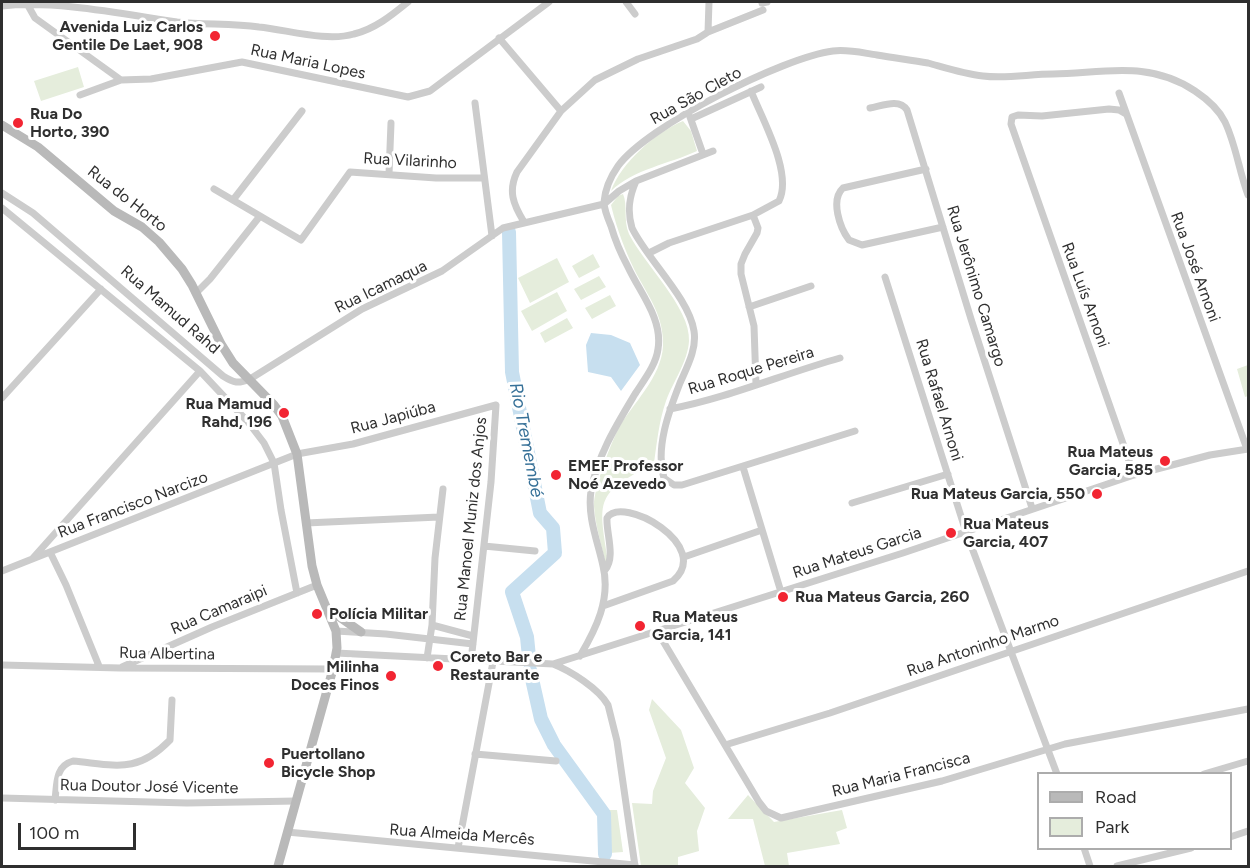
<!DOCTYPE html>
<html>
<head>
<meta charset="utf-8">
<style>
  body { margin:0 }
  #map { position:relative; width:1250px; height:868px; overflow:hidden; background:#fff; font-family:Figtree,sans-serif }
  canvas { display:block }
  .frame { position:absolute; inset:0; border:3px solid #2f2f2f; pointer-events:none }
  .legend { position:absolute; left:1037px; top:772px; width:195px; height:78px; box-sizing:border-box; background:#fff; border:2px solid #acacac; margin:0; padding:8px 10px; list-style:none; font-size:18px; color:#2f2f2f }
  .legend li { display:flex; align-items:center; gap:12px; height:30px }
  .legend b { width:30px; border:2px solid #acacac }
  .scale { position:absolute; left:18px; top:823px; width:118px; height:27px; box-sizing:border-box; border:3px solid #2f2f2f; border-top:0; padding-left:8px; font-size:18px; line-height:21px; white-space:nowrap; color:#2f2f2f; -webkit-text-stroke:4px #fff; paint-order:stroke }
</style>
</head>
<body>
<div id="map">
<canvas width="1250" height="868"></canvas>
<div class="frame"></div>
<ul class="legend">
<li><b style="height:8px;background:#b9b9b9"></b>Road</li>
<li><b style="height:16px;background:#e5eddc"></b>Park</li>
</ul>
<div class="scale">100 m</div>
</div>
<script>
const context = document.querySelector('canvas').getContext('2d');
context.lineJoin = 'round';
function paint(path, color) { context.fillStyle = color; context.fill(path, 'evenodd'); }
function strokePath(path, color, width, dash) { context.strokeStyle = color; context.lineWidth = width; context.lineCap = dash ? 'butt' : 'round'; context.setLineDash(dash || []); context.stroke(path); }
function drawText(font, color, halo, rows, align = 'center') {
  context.font = font + ' Figtree,sans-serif'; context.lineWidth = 6; context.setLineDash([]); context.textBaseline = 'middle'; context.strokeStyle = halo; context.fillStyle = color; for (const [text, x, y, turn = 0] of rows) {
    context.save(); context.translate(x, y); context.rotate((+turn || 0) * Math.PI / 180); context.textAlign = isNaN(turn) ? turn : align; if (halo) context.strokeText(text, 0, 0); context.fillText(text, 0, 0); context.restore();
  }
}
const green = new Path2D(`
  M78,67L84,87L41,101L34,81Z
  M683,121L691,131L697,151C669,164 634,169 611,191C621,163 656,132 683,121Z
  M623,194C628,205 623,220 629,234C643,263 691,308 689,341C688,361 673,382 666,401C659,421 657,442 654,463C595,495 598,498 608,561L606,565C602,546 595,525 594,506C593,490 612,439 621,424C637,399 665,372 663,340C662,312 646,293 634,269C625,250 617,229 612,209L611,205L618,196Z
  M593,254L600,267L579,278L572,266Z
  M557,258L569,282L530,303L518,278Z
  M599,276L606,287L581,300L574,289Z
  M557,292L567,311L532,331L521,311Z
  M610,295L616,306L592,319L585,308Z
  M567,318L573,328L545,343L540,333Z
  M1248,365V396L1245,397L1237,369Z
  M652,699L681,730L694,768L685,783L705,808L697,831L699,851L678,857V866H641L632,803L652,804L653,791L666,758L649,710Z
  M748,795L774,822L842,810L847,828L836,832L840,844L787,853L789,866H765L753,819H728Z
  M605,810H617L623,852L609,853Z`);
const water = new Path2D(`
  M591,333L611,335L630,343L640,365L621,391L611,377L588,372L586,345Z`);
const river = new Path2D(`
  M509,232L512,372L540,513L553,528L555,553L512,592L527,637L529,657
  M530,670L541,719L554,745L604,814L605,854`);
const street = new Path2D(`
  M26,2L35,18L121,80L151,79L242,62L408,97L430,91L549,2
  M626,2L635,14
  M762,3L767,2
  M2,6C55,0 123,14 177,22C205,25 232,23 259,27C288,30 327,42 354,34C375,29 392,15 408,2
  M708,32L709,2
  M499,38L561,111
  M751,91C762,119 793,173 779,201L753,215L758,228L757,233L745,254L741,264V274L754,326L756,384
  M1119,93L1247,449
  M80,95L121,80
  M475,103L492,236
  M870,108C882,106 899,98 907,110L971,319L1032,508
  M1126,114L1119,110L1109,109L1042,116L1018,115L1012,117L1011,124L1134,475
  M690,117L703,154
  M691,119L761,87
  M713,151L636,181C629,197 627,211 632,228C647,259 689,298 694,331C697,349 687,367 680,383C669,411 655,448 664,478L674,485H682L855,431
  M926,169L843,188C830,200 840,228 849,240L862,245L943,227
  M389,174L391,123
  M214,189L301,240L350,172L436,178H484
  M2,193L33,213L223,376C234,383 238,384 250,379L362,309L442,271L503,228L604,204L619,191L636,181
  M233,200L302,111
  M2,208L200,371L248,422L264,443L274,463L281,510L297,593
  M524,222C513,204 508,191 517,172L561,111L595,80L638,59L697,39L708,32L763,10
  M649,253L669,243L753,215
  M885,277L966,532L1057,774
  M196,293L210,279L260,216
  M749,307L811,286
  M2,398L101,289
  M670,409C728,398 783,374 840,358
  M743,467L781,592
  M852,503L948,474
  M306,523L439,517
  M484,546L535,551
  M50,552L66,585L99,666
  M684,557L762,530
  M33,558L200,371
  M2,571L297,454L353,444L496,405L491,482L471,661
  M603,606L673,581C714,546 622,494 607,518C606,533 616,557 605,570
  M432,625L473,636
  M336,631L386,634L473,644
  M657,631L759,802L766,811L781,818L942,781L1065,744L1248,709
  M336,653L553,664L903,553L1134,475L1210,455L1248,449
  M580,656C596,629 611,599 603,566C598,542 587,517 591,491C597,456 617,424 635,394C644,380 656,365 658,349C663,319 640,293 628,267C621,254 615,240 611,226C608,219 604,209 604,202C605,190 611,176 618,166C647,126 784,57 833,51C848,49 863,53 877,55C894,58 911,60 928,63C946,68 964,74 983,76C1006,79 1030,74 1053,74C1104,73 1149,60 1195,91C1207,99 1218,108 1225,122C1236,145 1239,171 1248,195
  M427,658L432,625L435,558L443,489
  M553,664C571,671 599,689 608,705L617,741L635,866
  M2,665L120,668L333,669
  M122,667L212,627L317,585
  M725,745L830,713L1248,571
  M475,754L556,761
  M1204,774L1248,761
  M2,798L187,803L296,801
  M55,800C57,784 55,766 73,761C116,765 137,774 170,740L172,700
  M287,832L635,865
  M1230,837L1248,831
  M458,848L493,662
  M1084,848L1090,866
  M1117,866L1191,848`);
const secondary = new Path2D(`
  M2,125L38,147L114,211L142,227L159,242L182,269L192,285L221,344L233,363L274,405L282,416L297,454L312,566L317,585L336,631L337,648L333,669L278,866
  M331,611L361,632`);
const markers = [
  [215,36,6,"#f22532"],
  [18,123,6,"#f22532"],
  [284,413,6,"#f22532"],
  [1165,461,6,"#f22532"],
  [556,475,6,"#f22532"],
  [1097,494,6,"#f22532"],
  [951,533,6,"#f22532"],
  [783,597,6,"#f22532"],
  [317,614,6,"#f22532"],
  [640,626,6,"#f22532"],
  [438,666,6,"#f22532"],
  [391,676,6,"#f22532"],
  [269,763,6,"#f22532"]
];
const poiNames = [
  ["Avenida Luiz Carlos",203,27,"right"],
  ["Gentile De Laet, 908",203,45,"right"],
  ["Rua Do",30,114],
  ["Horto, 390",30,132],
  ["Rua Mamud",272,404,"right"],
  ["Rahd, 196",272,422,"right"],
  ["Rua Mateus",1153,452,"right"],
  ["Garcia, 585",1153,470,"right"],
  ["EMEF Professor",568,466],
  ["Noé Azevedo",568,484],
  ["Rua Mateus Garcia, 550",1085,494,"right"],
  ["Rua Mateus",963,524],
  ["Garcia, 407",963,542],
  ["Rua Mateus Garcia, 260",795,597],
  ["Polícia Militar",329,614],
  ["Rua Mateus",652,617],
  ["Garcia, 141",652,635],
  ["Coreto Bar e",450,657],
  ["Restaurante",450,675],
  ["Milinha",379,667,"right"],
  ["Doces Finos",379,685,"right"],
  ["Puertollano",281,754],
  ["Bicycle Shop",281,772]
];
const streetNames = [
  ["Rua Maria Lopes",308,62,12],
  ["Rua São Cleto",696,96,-29],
  ["Rua Vilarinho",410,161,3],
  ["Rua do Horto",127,199,38],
  ["Rua José Arnoni",1195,267,70],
  ["Rua Jerônimo Camargo",976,286,73],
  ["Rua Icamaqua",381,287,-26],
  ["Rua Luís Arnoni",1085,295,70],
  ["Rua Mamud Rahd",170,310,41],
  ["Rua Roque Pereira",751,371,-17],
  ["Rua Rafael Arnoni",939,400,73],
  ["Rua Japiúba",393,418,-15],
  ["Rua Francisco Narcizo",133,505,-21],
  ["Rua Manoel Muniz dos Anjos",471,519,-84],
  ["Rua Mateus Garcia",857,553,-18],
  ["Rua Camaraipi",219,610,-23],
  ["Rua Antoninho Marmo",983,646,-19],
  ["Rua Albertina",167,654,1],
  ["Rua Maria Francisca",901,775,-14],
  ["Rua Doutor José Vicente",149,787,1],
  ["Rua Almeida Mercês",462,835,4]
];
const waterNames = [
  ["Rio Tremembé",526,440,79]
];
paint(green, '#e5eddc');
paint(water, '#c7dfef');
strokePath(river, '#c7dfef', 14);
strokePath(street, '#ccc', 7);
strokePath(secondary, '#b9b9b9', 9);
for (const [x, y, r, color] of markers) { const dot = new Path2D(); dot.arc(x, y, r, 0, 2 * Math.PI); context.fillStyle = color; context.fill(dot); strokePath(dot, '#fff', 2); }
drawText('bold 16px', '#2f2f2f', '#fff', poiNames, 'left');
drawText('16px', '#2f2f2f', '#fff', streetNames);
drawText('italic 18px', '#377198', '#fff', waterNames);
</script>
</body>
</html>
